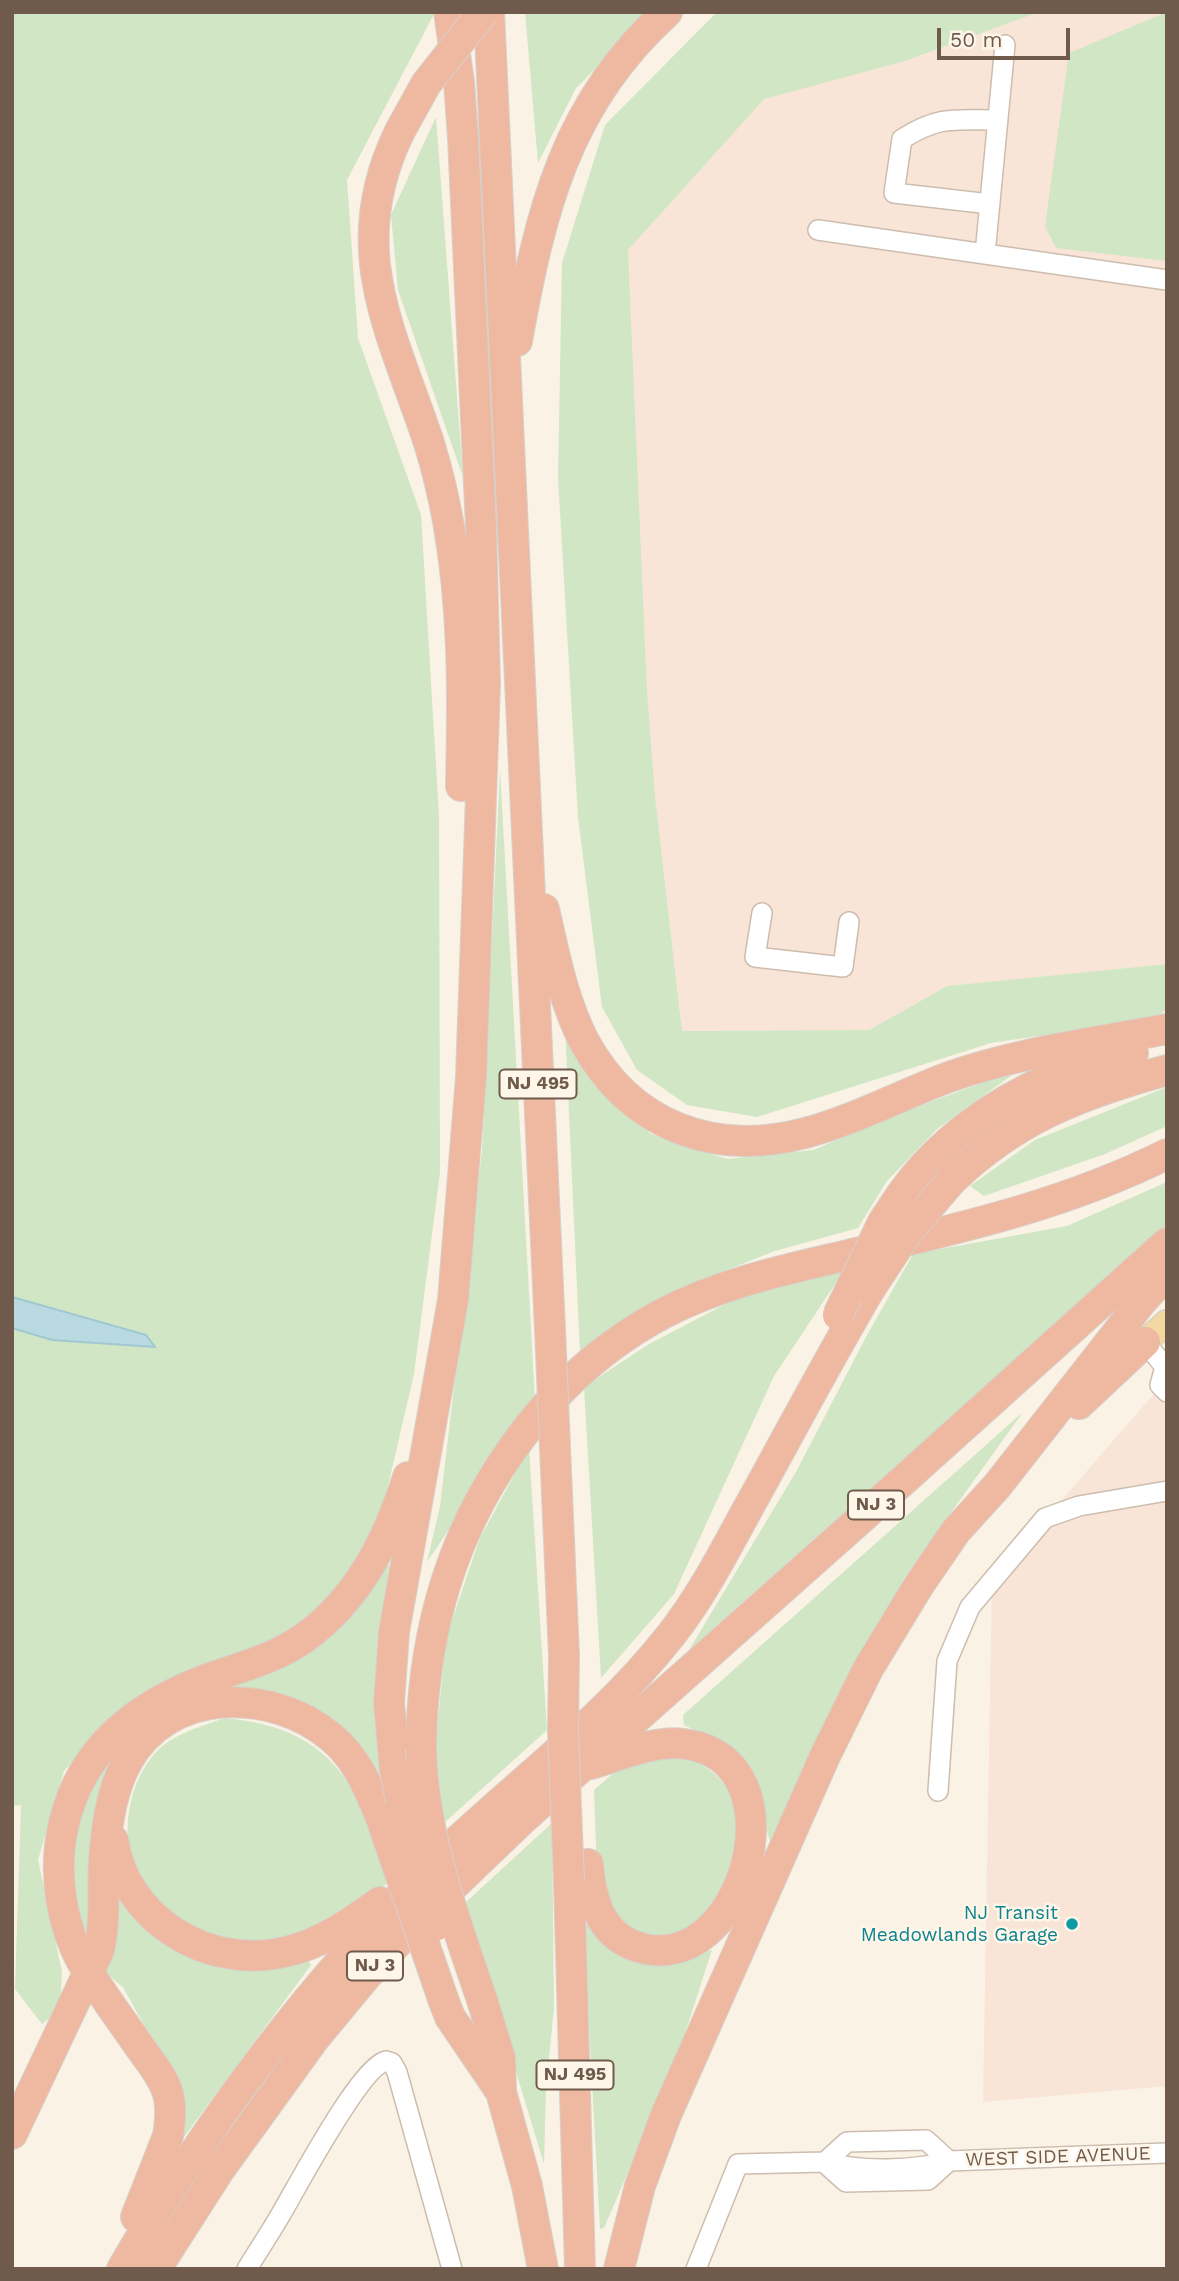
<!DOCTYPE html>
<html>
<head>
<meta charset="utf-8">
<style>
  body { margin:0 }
  #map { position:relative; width:1179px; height:2281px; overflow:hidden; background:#faf2e4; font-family:"Work Sans",sans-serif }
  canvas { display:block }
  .frame { position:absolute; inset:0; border:14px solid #705a4c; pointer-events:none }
  .scale { position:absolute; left:937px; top:28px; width:133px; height:32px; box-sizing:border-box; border:4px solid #705a4c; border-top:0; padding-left:9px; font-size:21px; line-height:24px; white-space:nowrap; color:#705a4c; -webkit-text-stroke:5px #fdf6e9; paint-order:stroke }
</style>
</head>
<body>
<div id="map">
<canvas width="1179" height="2281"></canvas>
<div class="frame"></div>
<div class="scale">50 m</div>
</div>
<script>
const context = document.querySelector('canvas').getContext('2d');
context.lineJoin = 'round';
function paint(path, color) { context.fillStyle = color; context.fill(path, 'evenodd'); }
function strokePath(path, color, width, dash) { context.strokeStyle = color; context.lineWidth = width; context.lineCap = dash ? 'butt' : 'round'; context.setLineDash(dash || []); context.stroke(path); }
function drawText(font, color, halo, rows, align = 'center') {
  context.font = font + ' "Work Sans",sans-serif'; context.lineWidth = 5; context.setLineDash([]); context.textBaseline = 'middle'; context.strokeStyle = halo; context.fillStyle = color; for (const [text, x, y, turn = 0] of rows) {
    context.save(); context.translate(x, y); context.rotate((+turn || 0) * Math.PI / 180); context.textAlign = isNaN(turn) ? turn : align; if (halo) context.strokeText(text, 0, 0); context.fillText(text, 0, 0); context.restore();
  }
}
const commercial = new Path2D(`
  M1039,12H1167V964L947,986L869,1030L682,1031L655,796L647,689L628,250L764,98L905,61Z
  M1167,1379V2086L983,2102L992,1580Z`);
const green = new Path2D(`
  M12,12H435L347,180L358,338L421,515L439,816L440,1172L414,1374L381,1516L340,1587L286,1638L125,1705L64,1771L38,1860L62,1972L60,2010L42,2024L15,1989L21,1805L12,1806V1328L52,1340L68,1314L12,1297Z
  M525,12H652L576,88L538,163Z
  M717,12H1039L905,61L764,99L628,250L647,689L655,796L682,1031L869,1030L947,986L1167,964V1009L1154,1019L991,1043L757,1117L687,1105L637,1070L602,1007L578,817L558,478L562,263L605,125Z
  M1167,12V261L1056,248L1045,226L1069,53Z
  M436,117L463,477L398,290L391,215Z
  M500,770L535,1401L427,1562L440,1506L482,1151Z
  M565,1025L594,1081L651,1134L727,1159L814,1150L887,1118L1022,1068L937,1129L887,1181L858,1228L775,1251L676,1290L580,1353Z
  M1167,1087V1126L1105,1154L984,1196L970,1186L1035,1140Z
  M1167,1182V1225L689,1650L796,1472L867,1335L913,1254L1067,1226Z
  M849,1263L774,1376L674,1594L601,1678L584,1387L649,1344L743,1295Z
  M1023,1412L904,1578L771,1845L749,1768L723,1744L684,1725L683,1715Z
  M529,1448L547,1730L443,1824L436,1776L437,1729L446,1638L480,1538Z
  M384,1563L389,1566L377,1665L390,1809L279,1698L133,1738L91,1938L81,1939L69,1844L91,1779L139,1723L298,1653Z
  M225,1718C282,1724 323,1740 354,1792C369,1816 380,1854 390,1881L364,1902L278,1943L208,1938L168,1915L137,1881L142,1876C138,1868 132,1860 130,1852C122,1816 135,1767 165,1744C183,1731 205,1725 225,1718Z
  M677,1755L700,1763L717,1776L729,1790L738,1819L736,1858L709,1914L673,1937L639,1934L620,1920L608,1903L597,1874L594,1790L617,1770L640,1761Z
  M552,1823L554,2008L546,2087L544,2164L465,1903Z
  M113,1878L146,1924L307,1958L311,1965L170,2156L169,2071L123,1987L103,1971Z
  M582,1897L589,1916L679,1959L712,1950L677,2058L604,2228L600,2229Z`);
const water = new Path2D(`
  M12,1297L146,1335L155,1347L52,1340L12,1328Z`);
const minor = new Path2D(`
  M1005,45L985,254L1167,280
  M990,204L894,193L902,139C940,115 955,120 998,120
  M818,230L985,254
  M762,913L755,957L843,967L849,922
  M1145,1342L1165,1367L1160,1385L1167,1392
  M938,1791L947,1661L970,1607L1045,1518L1079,1506L1167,1491
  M825,2162C860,2172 914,2171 949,2161L1167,2153
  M825,2162L847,2142L926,2140L949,2161
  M827,2165L846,2182L928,2180L948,2162
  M247,2269C258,2251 270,2233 281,2214C297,2187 360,2067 386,2061L392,2063L397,2072L452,2269
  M696,2269L738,2164L825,2162L835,2159`);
const major = new Path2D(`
  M1145,1342L1167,1322`);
const highway = new Path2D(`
  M489,12L550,1329
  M400,131C342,249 392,331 429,443C437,469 443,494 448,521C464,611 463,695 461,786
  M517,341C540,213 565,104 667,12
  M544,909C554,953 563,1000 584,1041C630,1126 714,1157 805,1133C854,1120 901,1095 949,1077C1019,1052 1094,1043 1167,1029
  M951,1181C1016,1118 1081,1094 1167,1070
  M901,1195C937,1143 993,1103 1051,1078C1077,1067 1105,1060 1133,1053
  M1079,1404L1145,1342
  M556,1471L564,1656
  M421,1748C422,1649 444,1556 497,1472C539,1405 594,1350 664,1313C725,1281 794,1268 860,1252C965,1227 1069,1203 1167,1154
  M395,1770L389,1703L394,1632L453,1300L471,1077L485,684L481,527L463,138L459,82L449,12
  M113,1840C125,1920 208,1970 285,1952C321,1944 351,1923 380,1902
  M588,1864C591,1898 599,1933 635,1946C742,1985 807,1760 685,1744C654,1740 620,1755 591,1764
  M569,1882L580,2269
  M443,1999L450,2017L501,2092
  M482,2000L500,2058L501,2092L527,2186L543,2269
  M12,2134L99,1950C106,1920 102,1891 104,1860C106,1830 112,1789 127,1762C168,1687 271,1687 331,1737C357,1758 369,1789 381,1818
  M136,2217L168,2136C170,2123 172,2107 168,2094C164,2079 153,2065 144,2053C126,2027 107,2001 90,1975C61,1931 52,1873 64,1823C82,1747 138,1705 207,1679C240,1667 275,1659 304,1638C359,1599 388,1539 408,1477
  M122,2269C207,2123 312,1982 433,1864C512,1787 603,1722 671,1635C701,1597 723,1554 746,1512C787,1438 827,1362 870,1289
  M156,2269L220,2169L314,2039L367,1975L432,1906L525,1817L857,1522L1167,1243
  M619,2269L640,2186L666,2115L825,1756L868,1669L919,1585L956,1531L997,1486L1142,1301L1167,1274`);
const highwayBridge = new Path2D(`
  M400,131L426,84L483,12
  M870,1289L906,1234L951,1181
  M838,1315L883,1222L901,1195
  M550,1329L556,1471
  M564,1656L563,1732L569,1882
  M421,1748C423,1836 454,1917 482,2000
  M395,1770L404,1817L435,1926
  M381,1818L443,1999`);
const markers = [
  [1072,1924,7,"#0f9aa8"]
];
const shields = [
  [538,1084,77],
  [876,1505,56],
  [375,1966,56],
  [575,2075,77]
];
const shieldNames = [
  ["NJ 495",538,1084],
  ["NJ 3",876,1505],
  ["NJ 3",375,1966],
  ["NJ 495",575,2075]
];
const cultureNames = [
  ["NJ Transit",1058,1913],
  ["Meadowlands Garage",1058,1935]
];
const streetNames = [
  ["WEST SIDE AVENUE",1058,2157,-2]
];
paint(commercial, '#f9e4d8');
paint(green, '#d0e6c4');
paint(water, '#badae2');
strokePath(water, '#a1c8d2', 2);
strokePath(minor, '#cdbdae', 22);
strokePath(major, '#d7d1cd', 27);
strokePath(highway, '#d7d1cd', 32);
strokePath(minor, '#fff', 19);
strokePath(major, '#f3d9a1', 24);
strokePath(highway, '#efb8a0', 30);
strokePath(highwayBridge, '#d7d1cd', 32, []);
strokePath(highwayBridge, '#efb8a0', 30);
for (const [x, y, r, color] of markers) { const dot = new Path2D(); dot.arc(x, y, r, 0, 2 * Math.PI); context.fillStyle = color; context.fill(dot); strokePath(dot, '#fdf6e9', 2.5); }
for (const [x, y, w] of shields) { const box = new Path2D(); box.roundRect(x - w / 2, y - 14.5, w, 29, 5); context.fillStyle = '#fdf6e9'; context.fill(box); strokePath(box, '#705a4c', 2); }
drawText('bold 18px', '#705a4c', null, shieldNames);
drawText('19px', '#0d838f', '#fdf6e9', cultureNames, 'right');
drawText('19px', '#705a4c', '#fdf6e9', streetNames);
</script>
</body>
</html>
